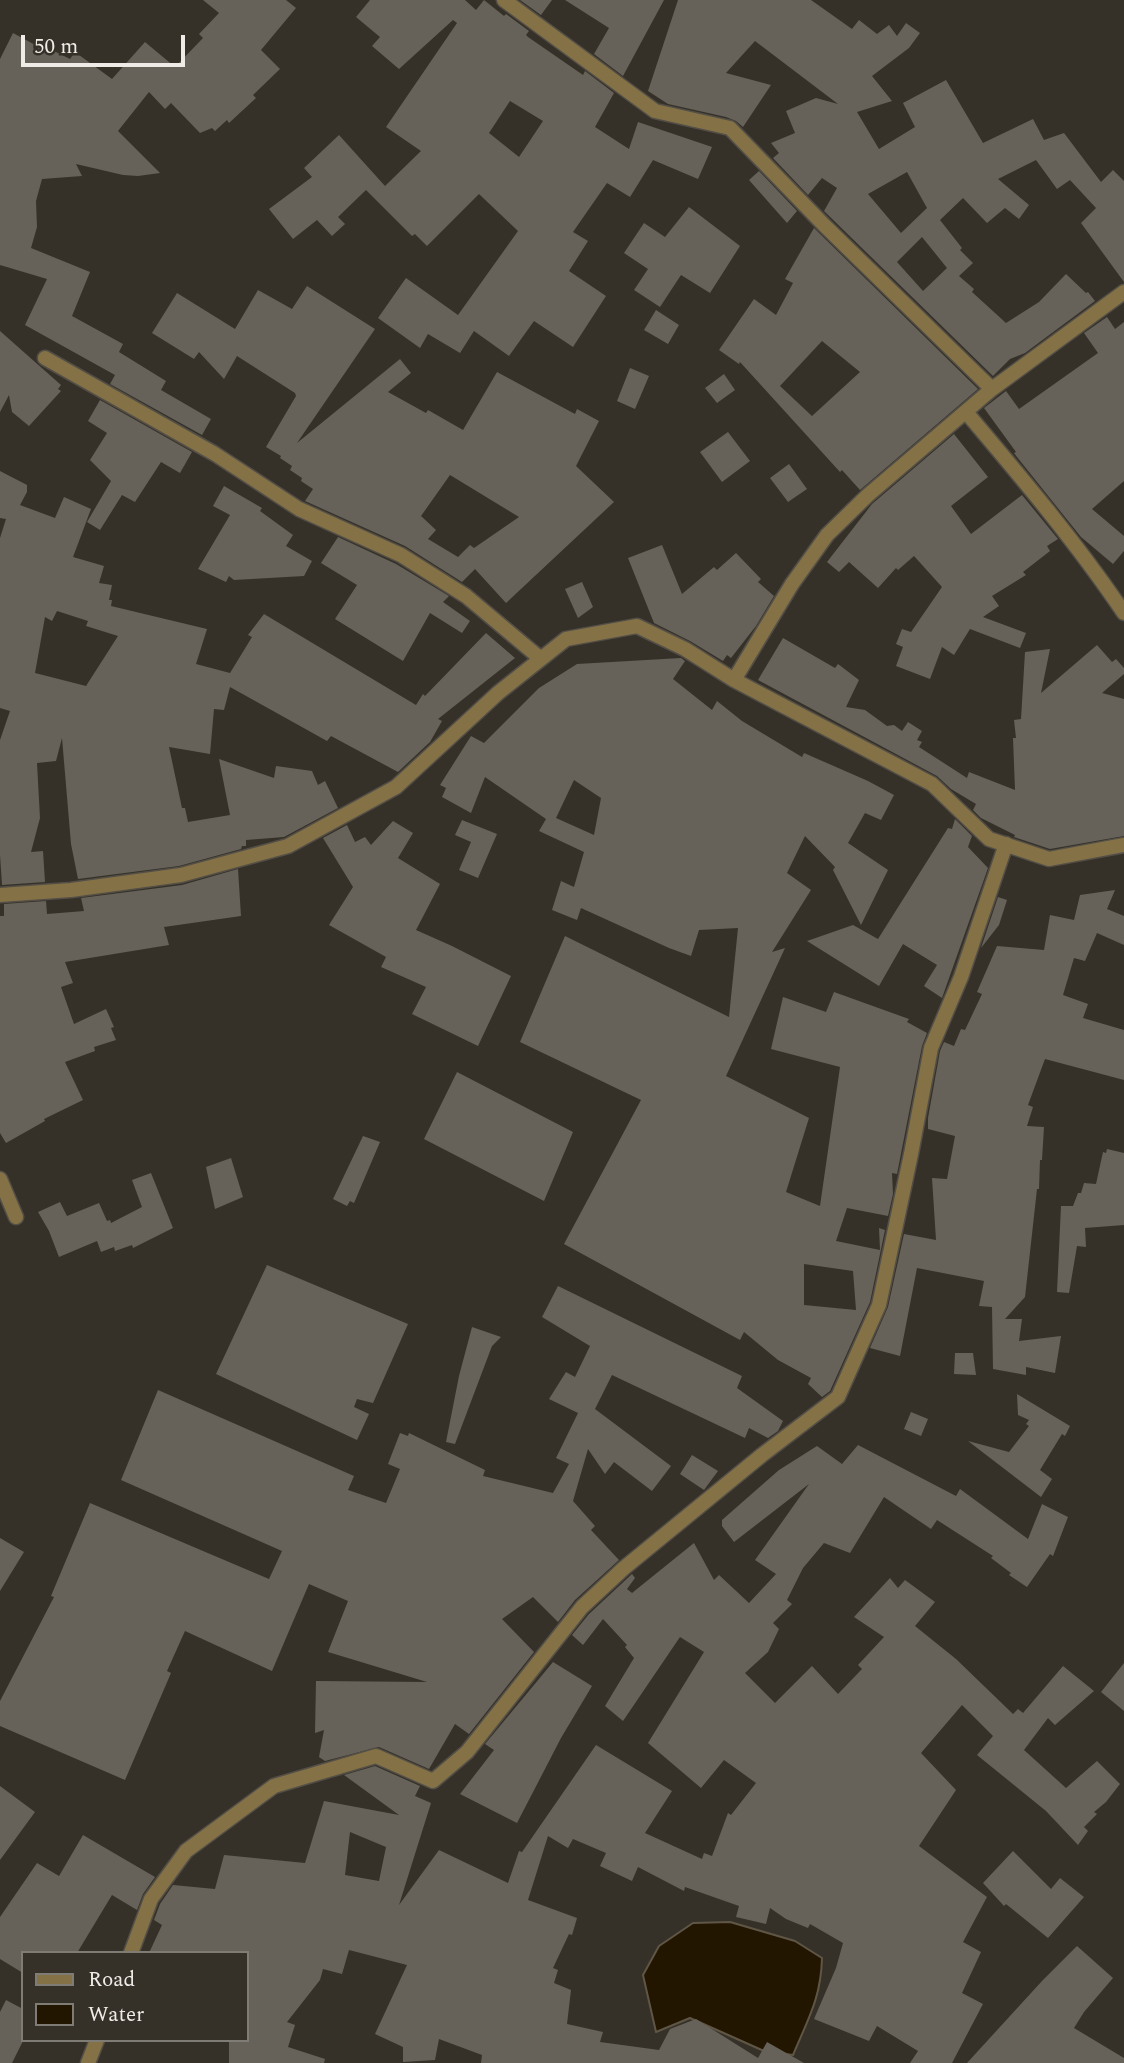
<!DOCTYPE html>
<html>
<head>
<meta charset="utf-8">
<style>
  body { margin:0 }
  #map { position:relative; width:1124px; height:2063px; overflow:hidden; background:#353129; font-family:Spectral,serif }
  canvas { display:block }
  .legend { position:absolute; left:21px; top:1951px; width:228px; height:91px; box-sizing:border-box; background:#353129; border:2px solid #7f7c75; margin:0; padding:9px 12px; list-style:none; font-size:21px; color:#efece7 }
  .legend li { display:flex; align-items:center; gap:14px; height:35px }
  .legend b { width:35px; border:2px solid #7f7c75 }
  .scale { position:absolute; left:21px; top:35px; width:164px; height:32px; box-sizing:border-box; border:4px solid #efece7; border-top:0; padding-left:9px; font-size:21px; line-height:24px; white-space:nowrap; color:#efece7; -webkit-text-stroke:5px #353129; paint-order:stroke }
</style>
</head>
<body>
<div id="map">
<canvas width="1124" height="2063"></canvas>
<ul class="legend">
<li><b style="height:9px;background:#847146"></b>Road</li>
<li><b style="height:19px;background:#221600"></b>Water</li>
</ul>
<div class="scale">50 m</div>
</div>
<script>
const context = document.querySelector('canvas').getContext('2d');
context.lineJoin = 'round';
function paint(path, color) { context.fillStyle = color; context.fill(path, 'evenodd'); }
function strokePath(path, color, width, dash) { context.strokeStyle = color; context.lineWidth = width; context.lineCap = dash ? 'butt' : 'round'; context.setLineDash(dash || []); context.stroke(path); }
const water = new Path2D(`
  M730,1922L795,1941L822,1958C821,1998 808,2019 793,2055L764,2051L690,2018L656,2032L643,1975L659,1946L693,1923Z`);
const building = new Path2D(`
  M203,0H286L296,8L261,50L280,69L253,95L256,98L229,123L227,120L215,131L212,128L200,133L171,103L165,109L149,92L118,131L160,173L138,176L123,175L76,164L82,176L42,179L36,201L37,227L31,248L90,272L72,316L123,344L119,352L166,381L161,390L211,419L202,435L110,384L115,375L25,325L47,279L0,265V59L13,33L52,54L54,51L70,59L75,52L112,79L145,42L175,67L203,38L199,34L219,13Z
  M370,0H465L476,10L484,0L504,16L506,14L529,31L526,35L528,37L583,75L585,71L614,93L595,127L629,149L638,122L712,147L698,179L653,160L630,197L607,183L573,232L588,241L569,271L606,296L573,347L534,321L509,356L474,331L460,353L428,334L420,348L378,318L406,278L458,315L518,231L479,194L427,246L415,234L412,236L366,190L338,217L345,224L332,236L317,220L293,239L269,209L312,177L304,168L339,135L385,186L421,151L386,127L457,23L453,20L399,69L372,46L380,37L356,17ZM510,101L543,121L519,157L489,133Z
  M520,0H552L541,15Z
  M565,0H664L623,76L594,54L609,28Z
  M678,0H811L852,29L859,20L877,34L889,25L897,36L906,23L920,33L909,48L872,76L892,101L857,112L879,149L915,127L903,103L946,80L983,143L1033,119L1044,140L1064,133L1101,182L1113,170L1124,181V282L1081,223L1096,208L1070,180L1057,189L1036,160L998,179L1029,205L1019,219L1005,208L987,223L963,198L940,220L962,248L960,250L973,263L959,276L974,289L972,292L1006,323L1039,302L1066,274L1086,293L1088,292L1095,301L1025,353L1010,359L993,376L824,211L837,188L822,178L808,195L773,158L779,153L771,143L795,133L786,111L816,98L838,104L755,41L726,73L771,85L743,127L736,121L726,117L668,104L648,91ZM907,172L927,208L901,233L868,194ZM922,237L947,268L923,291L897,262Z
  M759,171L797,211L787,223L749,180Z
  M689,207L740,246L710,293L681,275L660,307L634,290L648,269L624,253L644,223L665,237Z
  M814,228L978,389L860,490L842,470L840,472L740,362L739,364L719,350L754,299L776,315L793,283L785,279ZM822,341L860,372L812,416L780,386Z
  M307,286L375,329L297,443L400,359L411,373L388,392L426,413L428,410L463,430L497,372L575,414L577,409L599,421L576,466L614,502L506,603L475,569L462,582L405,546L305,501L313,489L301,481L302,478L290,470L292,466L280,458L281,456L266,447L296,396L295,393L237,356L224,379L199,352L194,359L152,333L177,293L235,329L258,290L292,309ZM450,475L519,517L474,548L470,545L458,557L428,539L436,530L421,516Z
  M656,310L679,325L668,344L644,330Z
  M1107,317L1115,329L1124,322V481L1092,509L1124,536V551L1113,564L1081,537L1017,457L1014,453L1016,452L984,408L1006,391L1019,409L1098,353L1084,333Z
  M0,331L61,385L58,389L61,391L29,426L12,412L9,395L0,412Z
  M630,368L649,376L635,409L617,401Z
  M724,374L735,390L717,403L705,388Z
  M100,400L192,452L180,473L161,462L135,502L122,495L100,530L87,522L111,481L90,460L107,433L88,421Z
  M728,432L750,461L722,482L700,452Z
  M954,434L988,477L951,506L971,534L1022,495L1058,539L1047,546L1050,551L1023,572L1026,575L992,596L999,606L983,617L1026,633L1020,648L970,629L954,655L942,647L930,679L896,666L903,647L896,644L902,629L911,632L942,587L914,556L898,570L896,568L878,588L849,562L839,572L827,562L872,504Z
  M789,464L807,489L788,502L770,478Z
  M0,471L27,485V492L20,505L55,518L64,497L91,509L73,557L104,566L99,583L112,585L109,600H112L111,606L207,629L196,664L230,673L252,637L248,635L264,614L416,705L423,694L425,696L486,633L515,658L438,719L442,721L430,742L398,772L331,736L327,741L230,687L224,710L214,709L210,754L169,747L182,808H185L188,822L230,815L219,759L274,778L276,766L312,771L318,785L325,781L338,808L284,837L246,840V846H242L241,849L179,866L78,879L71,844L62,738L56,761L37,763L40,818L31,852L43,851L45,882L2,885L0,855V740L10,711L0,708V538L6,519L0,518ZM57,611L88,621L86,626L118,636L86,686L35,673L45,617L52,621Z
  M224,486L262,508L260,511L293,535L286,546L312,561L304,576L234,580L229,576L226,582L198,569L230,515L213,506Z
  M338,537L396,564L449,596L443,602L470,621L462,633L430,613L403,661L335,619L357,585L321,563Z
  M662,545L682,594L714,567L717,570L736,553L761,579L758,582L774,596L756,626L731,658L727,655L723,661L690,641L654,623L628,558Z
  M582,582L593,607L578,618L565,589Z
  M783,638L835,668L838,664L859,680L846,707L865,710L887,726L894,725L902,731L908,722L922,731L917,740L922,742L919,747L967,778L969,772L1015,790L1013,738H1016L1014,720L1021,719L1025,652L1050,649L1041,693L1097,645L1112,662L1116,659L1124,668V674L1102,693L1124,699V836L1050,849L1014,837L1015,835L981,818L973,810L976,804L951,789L937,776L758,680Z
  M681,658L685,661L673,679L712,710L717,701L742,721L802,757L804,753L868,781L894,795L881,820L865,813L848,843L888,870L861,925L833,870L835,867L805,836L787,873L811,890L772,952L785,948L726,1076L809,1118L786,1192L820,1206L840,1067L771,1049L783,997L826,1012L834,992L909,1019L907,1022L927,1033L922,1046L897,1174L892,1173L893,1194L888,1216L847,1208L836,1241L880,1250L879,1228L885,1230L870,1302L830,1391L822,1397L808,1384L811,1378L778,1360L744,1332L740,1340L564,1244L641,1100L520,1042L565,936L729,1017L738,928L699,930L691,956L669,948L581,908L577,920L552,910L561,881L574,887L584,852L539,831L546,819L485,777L471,813L442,797L446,788L440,785L471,736L484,743L539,688L577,664ZM574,780L601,798L594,835L556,818ZM804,1264L853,1271L856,1310L804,1305Z
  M955,819L972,836L968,847L988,868L942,998L924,986L937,965L903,944L879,986L807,941L853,925L878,939L948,828L952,829Z
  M462,820L497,834L478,878L459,870L471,842L455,835Z
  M393,821L413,833L398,858L440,884L416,930L452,946L511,976L478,1046L412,1014L426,987L381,967L386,957L329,925L353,887L323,838L347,825L355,842L365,837L371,845Z
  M238,869L241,916L164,927L169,945L65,962L73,983L61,987L74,1024L106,1009L114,1027L111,1028L116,1040L94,1047L95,1051L65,1062L83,1100L44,1119L45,1121L6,1143L0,1133V916H4V904L46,901L47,914L84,911L81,898L182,885Z
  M1115,890L1107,909L1124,916V945L1097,933L1085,961L1074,958L1063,995L1088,1004L1083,1018L1124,1030V1080L1045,1059L1028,1105L1033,1107L1027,1126L1044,1127L1042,1160H1040L1039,1189H1037L1025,1297L1005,1319H1022L1019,1341L1061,1336L1055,1373L1026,1367V1375L993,1369L992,1307L979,1306L984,1281L917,1268L900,1356L870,1348L888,1307L904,1234L936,1240L932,1178L947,1179L955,1136L928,1129V1118L940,1051L944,1042L954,1046L961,1029L965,1030L982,994L977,992L997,946L1044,950L1050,915L1074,920L1080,895Z
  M998,897L1007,900L999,925L981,948Z
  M457,1072L573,1132L544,1201L424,1139Z
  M363,1136L380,1142L354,1203L350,1201L347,1206L333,1199Z
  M1107,1149L1124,1153V1225L1085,1228L1086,1247L1077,1246L1069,1293L1057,1292L1061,1206H1073L1078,1193H1081L1084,1183L1096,1184L1103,1152L1106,1153Z
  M231,1158L243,1197L215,1209L206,1167Z
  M151,1173L173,1228L133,1248L132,1245L115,1251L114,1247L101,1252L97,1241L59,1257L49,1231L38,1212L60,1202L67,1216L99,1203L107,1221L110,1220L111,1223L142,1207L132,1180Z
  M267,1265L408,1324L373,1403L357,1399L354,1407L369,1414L357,1440L216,1374Z
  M558,1286L742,1376L737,1388L783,1421L778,1431L768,1438L749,1428L745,1438L612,1375L595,1409L671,1466L652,1491L614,1462L605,1474L588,1449L573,1501L595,1526L591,1530L619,1560L575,1600L558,1622L533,1597L502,1619L534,1652L469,1734L455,1724L429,1769L379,1747L325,1761L319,1757L324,1730L315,1733L316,1681L427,1682L328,1652L348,1601L309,1584L272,1671L185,1631L167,1671L171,1673L125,1780L0,1726V1701L54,1597L51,1596L90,1503L269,1579L282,1551L121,1480L158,1390L354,1476L348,1490L386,1503L400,1469L388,1464L400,1433L408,1436L409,1433L485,1470L483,1476L553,1493L569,1464L556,1458L578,1413L549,1399L566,1372L575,1377L590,1346L542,1317Z
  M472,1327L501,1337L492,1346L455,1444L446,1442L459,1376Z
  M955,1353H973L976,1375L954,1374Z
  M1017,1394L1070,1426L1065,1436L1062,1434L1040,1470L1052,1479L1041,1497L968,1441L1009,1452L1029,1426L1026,1424L1029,1420L1018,1415Z
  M911,1412L928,1419L921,1436L904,1429Z
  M858,1445L956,1496L960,1489L1028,1539L1042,1504L1068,1517L1053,1556L1050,1554L1027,1587L1009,1575L1011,1573L991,1558L993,1556L937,1520L931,1529L884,1497L850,1553L824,1543L803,1568L787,1600L792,1604L773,1623L779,1629L768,1652L745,1673L775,1703L812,1666L838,1694L862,1669L858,1665L884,1637L854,1617L890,1578L898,1588L905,1580L935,1602L915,1626L956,1659L1013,1714L1018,1709L1023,1713L1063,1666L1094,1691L1055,1725L1048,1718L1024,1750L1066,1788L1097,1761L1120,1784L1106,1802L1094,1812L1097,1814L1084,1827L1088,1831L1078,1845L1046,1811L977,1755L993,1736L962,1705L921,1753L956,1790L919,1846L987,1897L963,1942L981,1952L962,1993L983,2004L952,2063H910L918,2051L877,2026L869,2041L814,2019L836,1968L843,1943L810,1924L808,1928L786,1919L770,1908L766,1924L736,1917L739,1906L685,1887L684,1891L638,1867L632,1881L600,1866L606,1853L573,1839L568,1848L548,1836L528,1900L577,1918L572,1935L569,1934L553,1968L558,1970L554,1983L571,1990L567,2024L603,2032L600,2042L659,2050L670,2029L696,2019L758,2058L767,2042L804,2063H481L482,2055L439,2039L435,2060L403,2062V2047L375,2034L407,1965L349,1950L342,1974L323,1969L320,1980L287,2022L295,2025L288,2047L325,2059L324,2063H229V2040H247V1953H149L162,1925L154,1920L160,1904L173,1885L215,1889L224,1855L305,1863L324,1801L399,1815L344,1775L375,1766L420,1786L415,1796L431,1803L399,1905L439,1850L508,1883L519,1851L522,1852L596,1745L672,1791L645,1833L702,1859L704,1853L712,1856L728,1813L731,1815L756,1783L724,1760L701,1788L648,1743L704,1652L680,1637L623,1721L605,1706L634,1658L625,1647L627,1645L603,1619L583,1645L572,1635L589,1614L632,1574L635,1578L627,1589L632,1593L694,1543L714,1580L719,1575L749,1603L776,1574L755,1560L809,1484L734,1542L722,1526V1520L779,1470L817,1446L842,1464ZM350,1832L386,1847L379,1881L345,1875Z
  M692,1455L718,1471L704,1490L680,1474Z
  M0,1538L24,1552L0,1591Z
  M553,1662L592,1686L561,1738L517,1823L460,1794L494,1750L485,1744Z
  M1124,1663V1711L1101,1692Z
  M0,1786L35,1812L0,1860Z
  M83,1835L155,1877L143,1894L137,1910L112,1895L77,1953H23V1973L0,1959V1917L37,1863L59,1876Z
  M1013,1851L1051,1889L1060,1878L1084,1897L1048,1938L1006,1904L1004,1906L983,1883Z
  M1077,1946L1113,1978L1084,2012L1074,2028L1124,2058V2063H967L1042,1981Z
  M6,2000L23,2009V2041L12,2063H0V2012Z`);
const street = new Path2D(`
  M504,0L655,111L730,128L824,225L992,389
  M45,358L215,454L299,509L401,555L466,596L541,659
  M966,412C1021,477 1076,542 1124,613
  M734,680L792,584L827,535L868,495L992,389L1124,292
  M0,895L71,890L181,875L288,846L396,787L498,693L566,639L637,626L685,649L734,680L932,784L989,839L1049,859L1124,845
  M0,1179L16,1217
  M131,1953L151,1899L186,1851L274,1786L376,1756L433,1781L467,1752L582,1607L624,1568L762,1455L838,1397L879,1305L911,1154L931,1048L961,977L1006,844
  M88,2063L97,2040`);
paint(water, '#221600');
strokePath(water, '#605645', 2);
paint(building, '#666259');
strokePath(street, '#534f47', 17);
strokePath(street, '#847146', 14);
</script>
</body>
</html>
